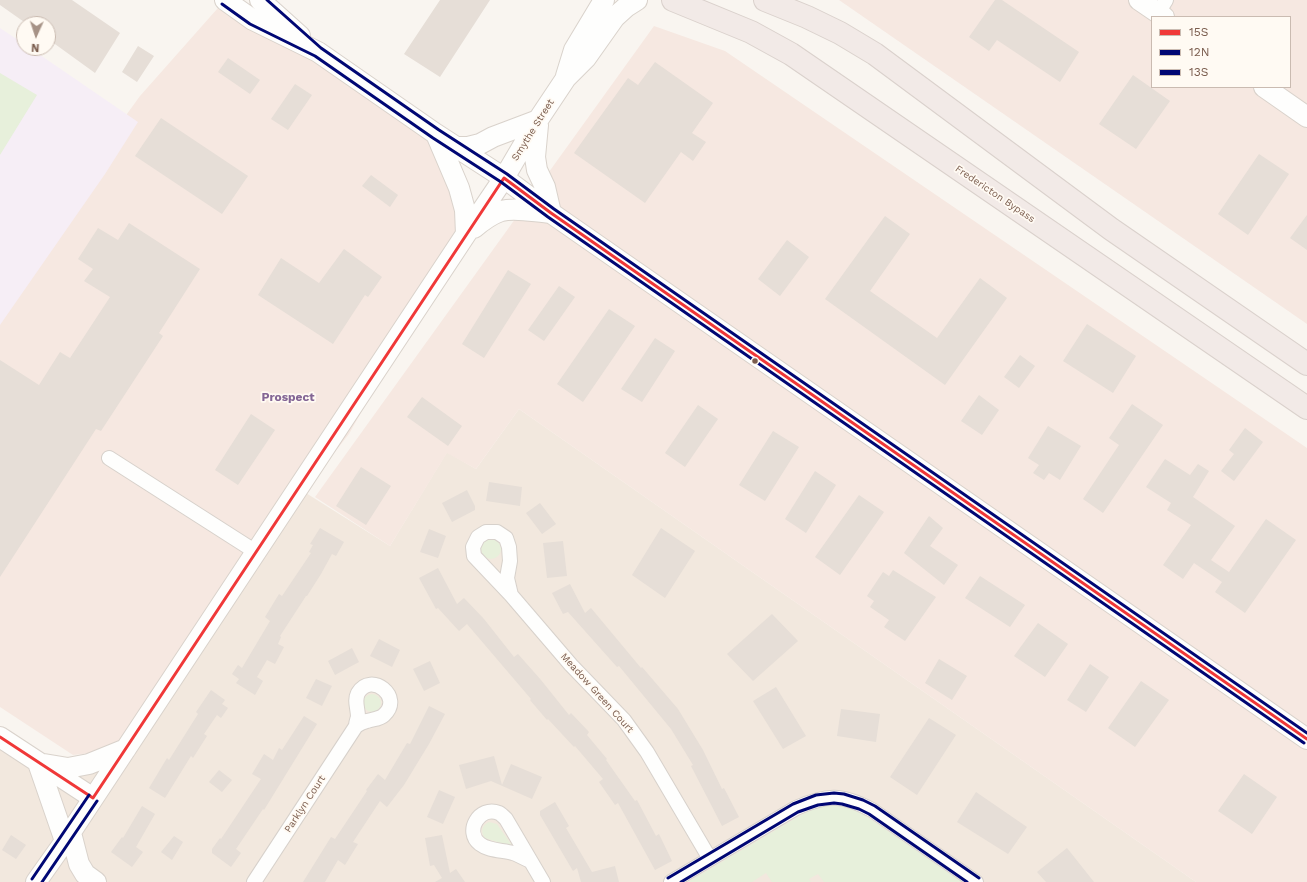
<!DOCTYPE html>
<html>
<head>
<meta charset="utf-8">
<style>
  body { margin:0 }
  #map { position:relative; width:1307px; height:882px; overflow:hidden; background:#f9f5f0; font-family:"Work Sans",sans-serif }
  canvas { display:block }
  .legend { position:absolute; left:1151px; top:16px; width:140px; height:72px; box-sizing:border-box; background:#fffaf3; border:1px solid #cabbb1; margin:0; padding:5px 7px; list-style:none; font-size:12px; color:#7a5c4d }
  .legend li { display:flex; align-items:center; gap:8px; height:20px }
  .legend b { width:20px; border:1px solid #cabbb1 }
  .north { position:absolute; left:16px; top:16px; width:40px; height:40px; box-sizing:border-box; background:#fffaf3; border:1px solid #cabbb1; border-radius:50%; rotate:183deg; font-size:11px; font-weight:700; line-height:16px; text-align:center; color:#7a5c4d }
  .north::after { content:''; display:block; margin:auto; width:14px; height:18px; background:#a69286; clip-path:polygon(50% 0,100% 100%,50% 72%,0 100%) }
</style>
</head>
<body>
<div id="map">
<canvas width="1307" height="882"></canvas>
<ul class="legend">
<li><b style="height:5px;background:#f03838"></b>15S</li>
<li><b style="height:5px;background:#000774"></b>12N</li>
<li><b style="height:5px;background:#000774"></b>13S</li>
</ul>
<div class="north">N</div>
</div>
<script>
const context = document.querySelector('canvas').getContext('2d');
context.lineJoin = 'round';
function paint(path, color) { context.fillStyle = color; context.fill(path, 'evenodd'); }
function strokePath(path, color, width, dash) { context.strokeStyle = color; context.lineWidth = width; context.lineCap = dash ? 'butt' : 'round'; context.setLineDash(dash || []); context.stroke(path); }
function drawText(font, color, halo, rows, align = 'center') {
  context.font = font + ' "Work Sans",sans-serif'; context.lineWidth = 3.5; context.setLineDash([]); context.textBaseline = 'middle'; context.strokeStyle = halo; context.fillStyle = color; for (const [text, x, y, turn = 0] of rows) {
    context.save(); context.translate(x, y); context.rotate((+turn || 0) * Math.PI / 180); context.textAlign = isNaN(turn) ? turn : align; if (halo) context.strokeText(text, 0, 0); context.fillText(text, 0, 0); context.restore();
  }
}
const residential = new Path2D(`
  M519,409L1196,882H0V740L38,763L89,764L298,488L390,546L447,452L476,469Z`);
const commercial = new Path2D(`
  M225,0L441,141L461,234L349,434L256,552L126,749L73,755L0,707V303L87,169L140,96Z
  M839,0H1307V324ZM1152,17H1290V87H1152Z
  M654,26L725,51L1307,448V882H1196L519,409L476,469L447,453L390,546L315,497Z`);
const education = new Path2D(`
  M0,28L24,44V48H30L138,122L105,174L0,325Z`);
const green = new Path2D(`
  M0,73L37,95L0,155Z
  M481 549a10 10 0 1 1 20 0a10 10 0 1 1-20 0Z
  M363 703a9 9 0 1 1 18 0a9 9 0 1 1-18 0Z
  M833,805L850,808L866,816L962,882H824L818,874L809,879L811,882H772L766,873L752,882H688L796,818L817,807Z
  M489,822L497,824L511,844L510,846L485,838C480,832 482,825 489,822Z`);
const building = new Path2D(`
  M0,0H72L120,33L95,73L48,39V24H27L0,5Z
  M440,0H490L440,77L404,54Z
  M995,0H1002L1079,52L1060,82L997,40L989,51L969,37Z
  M138,46L154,56L137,82L122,72Z
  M228,58L260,80L250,94L218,72Z
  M655,62L713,103L692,133L706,142L693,161L681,152L645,203L574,153L628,78L638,85Z
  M1133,75L1170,101L1136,149L1099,124Z
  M295,84L312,95L288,130L271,119Z
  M161,118L248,176L222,214L135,156Z
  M1259,154L1289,174L1248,235L1218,214Z
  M371,175L398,195L390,207L362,186Z
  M1307,215V250L1290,238Z
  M885,216L910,234L870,291L937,338L980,278L1007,298L945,385L825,299Z
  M129,223L200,269L159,333L163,336L101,431L96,429L0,577V360L39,385L60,352L70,358L110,297L84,281L93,269L78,259L98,228L118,240Z
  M787,240L809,257L780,296L758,279Z
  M344,249L382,277L368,297L365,295L333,344L258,295L281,258L319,283Z
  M508,270L531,284L484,358L462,344Z
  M559,286L575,297L544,341L528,330Z
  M609,309L635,326L583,402L557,384Z
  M1087,324L1136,356L1113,393L1063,361Z
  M655,338L675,351L642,402L621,389Z
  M1020,355L1035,366L1019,388L1004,377Z
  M979,395L999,410L982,435L961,421Z
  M422,397L462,426L448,446L407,417Z
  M1132,404L1163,425L1103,513L1083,499L1119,445L1109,438Z
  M698,405L718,419L685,467L665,453Z
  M251,414L275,430L238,485L215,470Z
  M1048,426L1081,446L1060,480L1049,473L1044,480L1033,473L1039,465L1028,458Z
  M1245,428L1263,442L1234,481L1221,471L1234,454L1229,450Z
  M773,431L799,447L765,501L739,485Z
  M1165,459L1190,475L1198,464L1209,471L1193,497L1235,526L1211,560L1229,572L1266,519L1296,540L1245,613L1215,592L1222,582L1194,563L1183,579L1163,565L1191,525L1167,510L1171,503L1146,487Z
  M361,467L391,486L366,525L336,506Z
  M815,471L836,485L806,533L785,519Z
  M489,482L522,487L520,506L486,501Z
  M467,490L475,506V510L452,522L442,503Z
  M859,495L884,512L840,575L815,557Z
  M540,503L556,524L542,534L526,513Z
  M929,516L943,528L930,546L958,565L944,585L904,553Z
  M320,528L344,542L336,556L332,554L321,574L307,596H306L280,636L281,637L278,644L284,647L275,664L267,660L257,677L263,681L255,695L236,683L239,679L232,674L238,665L242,668L270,621L265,617L279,594L282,596L311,553L309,552L313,545L310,544Z
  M661,528L695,551L665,598L632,575Z
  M429,529L446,536L438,558L420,552Z
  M563,541L567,576L547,578L543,543Z
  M438,568L457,604L464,598L484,619L514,657L518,654L541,680L569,715L571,713L589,732L587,735L607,759L606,760L635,801L637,800L656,836L659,834L672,861L655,870L618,803L615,805L599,782L603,779L575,746L574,747L548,719L547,720L530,700L531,699L467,624L459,631L438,608L436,609L419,578Z
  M893,570L936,597L905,641L884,627L889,620L870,607L874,601L867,596L883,572L889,576Z
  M980,576L1025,605L1010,627L965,598Z
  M570,584L585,613L591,608L641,668L642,667L678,709L703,750L722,789L724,788L739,817L722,826L691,766L693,765L671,729L619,666L617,667L568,612L563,614L552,593Z
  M772,614L798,641L753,681L727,654Z
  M1038,623L1068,644L1045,677L1014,656Z
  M379,639L400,650L392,667L370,656Z
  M352,648L359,662L335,675L328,661Z
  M939,659L967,676L952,700L925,683Z
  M430,661L440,683L424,691L413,669Z
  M1090,664L1109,677L1086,712L1067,700Z
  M316,679L332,686L322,706L306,698Z
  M1141,681L1169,700L1135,747L1108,728Z
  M776,687L806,736L783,749L753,701Z
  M211,690L225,700L222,704L228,708L221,718L217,715L204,734L207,736L193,758L191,756L165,798L149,788L167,758L169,760L198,714L196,712Z
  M429,706L445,714L429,744L404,785L387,807L380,801L353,842L358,844L345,865L338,860L325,882H303L331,837L335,839L367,791L366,790L378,774L385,780L407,743L410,744Z
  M841,709L880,714L876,742L837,736Z
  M304,716L317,724L264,810L263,809L236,849L241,853L231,867L212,853V849L220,838L221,839L261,779L252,774L264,754L273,760L279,748L282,750Z
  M929,718L956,735L917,795L890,777Z
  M494,756L502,785L511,764L542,777L532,799L491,781L466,789L459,765Z
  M219,770L232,780L222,792L209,782Z
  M1244,774L1277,797L1252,834L1218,811Z
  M439,790L455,797L443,824L427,817Z
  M976,792L1027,827L1008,854L957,822Z
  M555,802L569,826L566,828L592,872L615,866L619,882H581L577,868L573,871L540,815V811Z
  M142,806L155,814L136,847L143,852L132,867L111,852L122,837L123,838Z
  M11,835L26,845L16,859L2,850Z
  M442,835L450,873L456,869L465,882H435L442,878L434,865L430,866L425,838Z
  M174,836L183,842L172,860L161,852Z
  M1067,848L1094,882H1046L1037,872Z`);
const street = new Path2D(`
  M1158,13L1166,0
  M109,458L256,552
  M511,595L507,578L510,561L509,547L506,538L497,532H486L478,537L473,547L474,556L511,595L571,665L624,720L647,752L710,859
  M530,861C524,858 519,855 513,853C503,850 489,851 480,844C464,832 479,805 499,813C501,814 504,817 506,819L543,882
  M254,882L356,726C356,723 357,720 358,717C358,708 354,701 358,693C371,671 404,697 384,715C380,719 373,719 367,721C363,722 359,724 356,726
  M671,882L796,808C827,794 842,794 872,810L976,882`);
const secondary = new Path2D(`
  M225,0L253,20L318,52L436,134L504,178L551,213L1307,739
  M260,0L300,36
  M1139,0L1164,17
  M566,76L574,50L604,0
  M1264,87L1307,117
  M538,125L535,157L537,170L545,187L551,213
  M436,134L459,188L465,210L466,234
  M456,147H468L480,144L493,137L538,120
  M474,228C482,221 490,215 501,211C516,207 535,212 551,213
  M0,737L93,798
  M38,763L65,841
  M44,764L68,768L89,764L126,749
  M71,833L79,864L85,874L96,882
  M36,882L65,841L466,234L504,178L538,120L566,78L586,58L615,17L626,7L637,0`);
const highway = new Path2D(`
  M673,0L751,32L791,54L1307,408
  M765,0L807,17L840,33L875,54L1111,229L1307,364`);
const bus1 = new Path2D(`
  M0,737L93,798L504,178L551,213L1307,739`);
const bus2 = new Path2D(`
  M222,4L250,24L315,56L433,138L501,182L548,217L1304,743
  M42,882L97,801
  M681,882L798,812L818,805L834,803L842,804L859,809L869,814L967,882`);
const bus3 = new Path2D(`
  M267,0L321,48L439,130L507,174L554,209L1307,733
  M668,878L793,804L816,795L834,793L844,794L863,800L875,806L979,878
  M32,879L89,795`);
const markers = [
  [755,361,3.5,"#7a5c4d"]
];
const streetNames = [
  ["Smythe Street",533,130,-58],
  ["Fredericton Bypass",995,194,34],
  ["Meadow Green Court",597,693,48],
  ["Parklyn Court",305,804,-57]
];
const quarterNames = [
  ["Prospect",288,397]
];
paint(residential, '#f2e8de');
paint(commercial, '#f6e8e1');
paint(education, '#f6eef6');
paint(green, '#e7f0db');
paint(building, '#e6ded7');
strokePath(street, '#d7d1cb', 16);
strokePath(secondary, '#d9d2cb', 22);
strokePath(highway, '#dad1cc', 24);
strokePath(street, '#fefefd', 14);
strokePath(secondary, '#fefefd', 20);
strokePath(highway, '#f2eae7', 22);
strokePath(bus1, '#f03838', 3);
strokePath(bus2, '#000774', 3);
strokePath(bus3, '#000774', 3);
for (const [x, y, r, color] of markers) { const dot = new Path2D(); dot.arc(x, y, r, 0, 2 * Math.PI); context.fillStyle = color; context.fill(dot); strokePath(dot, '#fffaf3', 1.5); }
drawText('10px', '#7a5c4d', '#fffaf3', streetNames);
drawText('bold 12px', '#846695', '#fffaf3', quarterNames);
</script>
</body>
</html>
